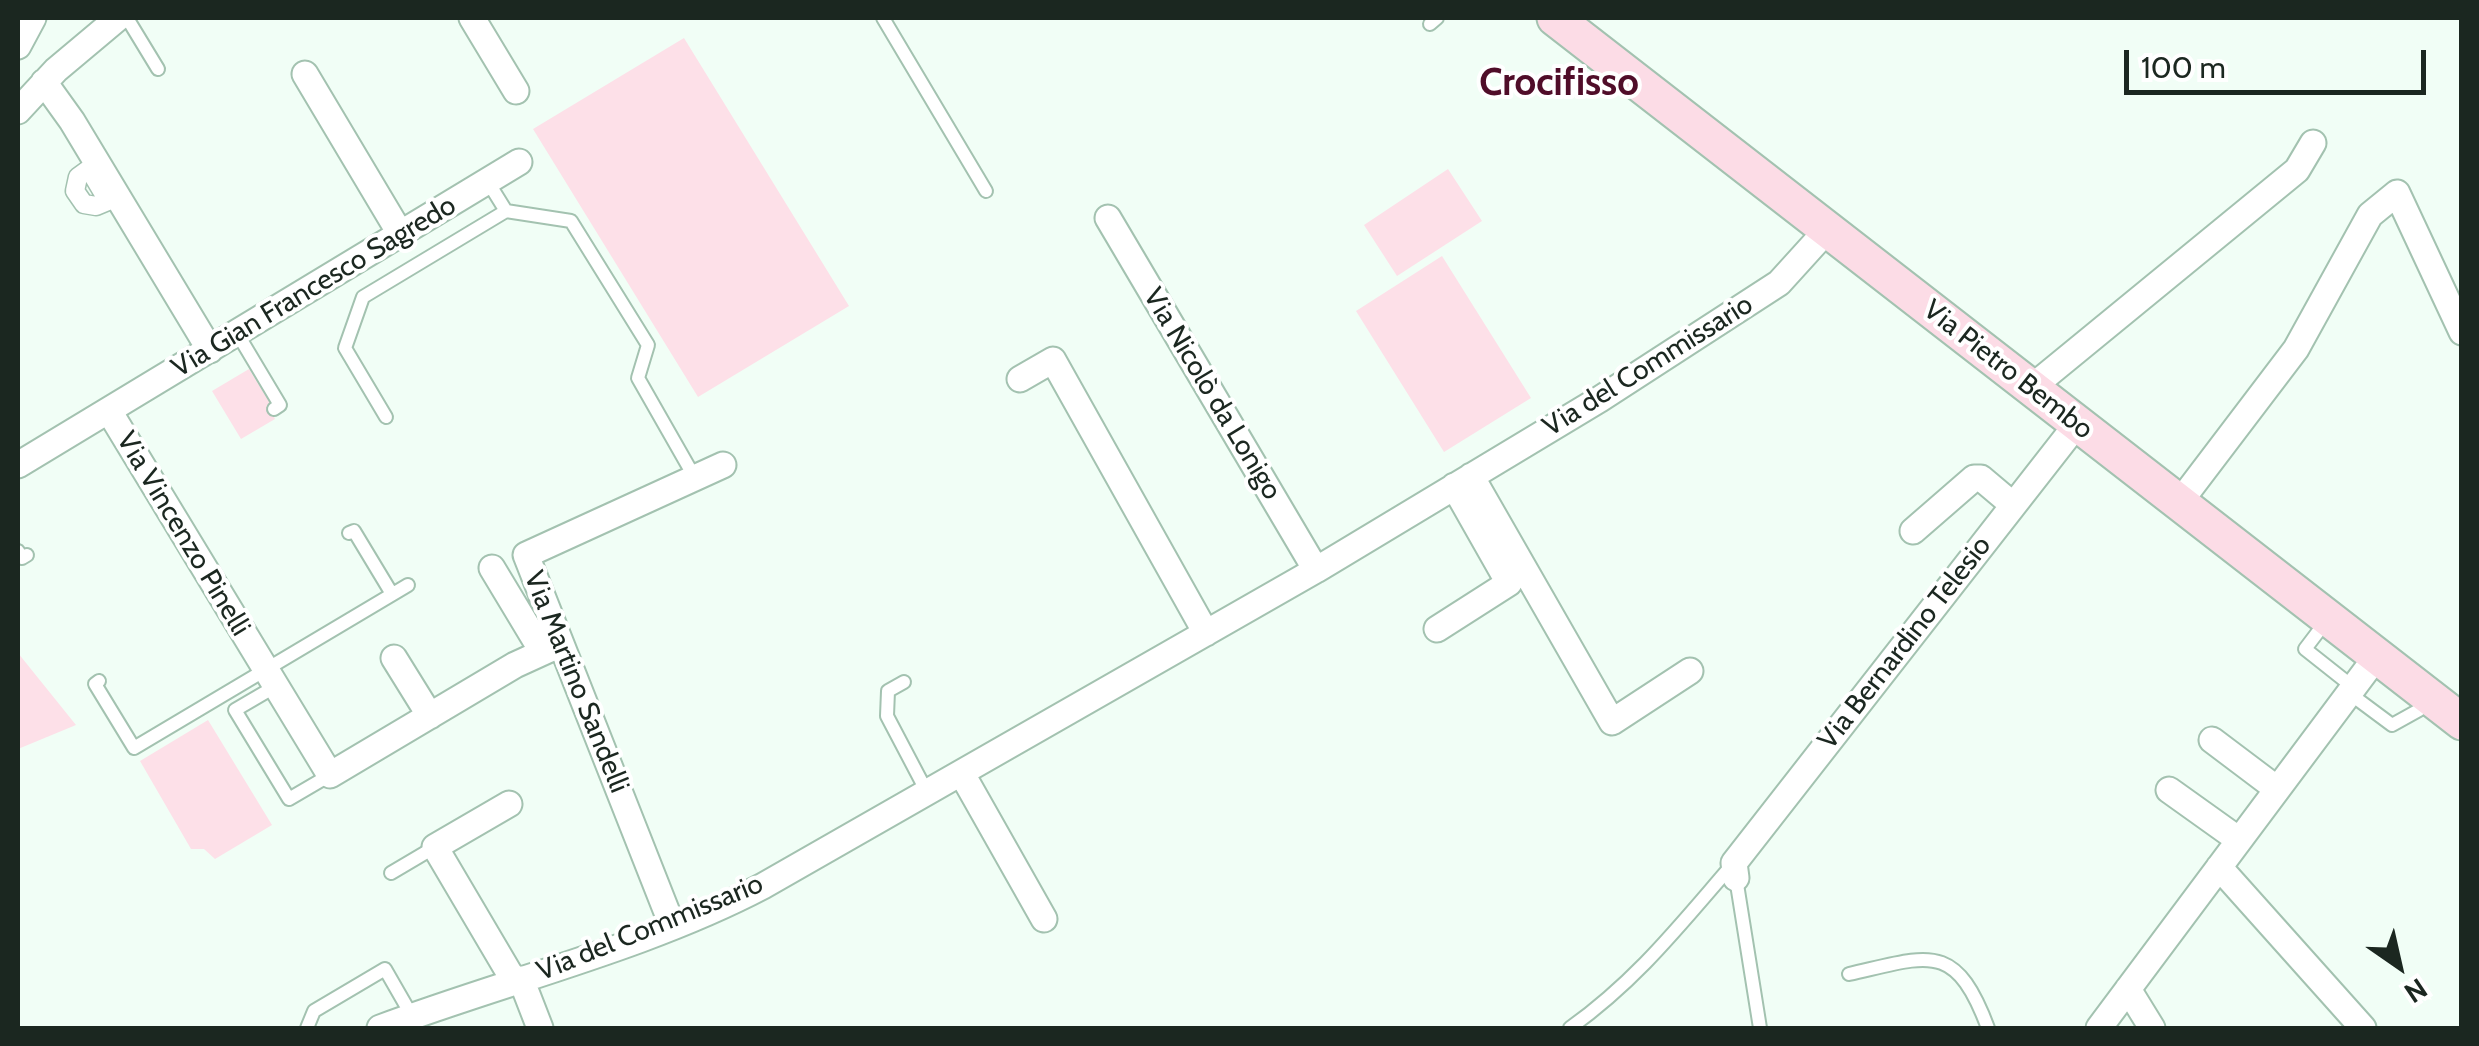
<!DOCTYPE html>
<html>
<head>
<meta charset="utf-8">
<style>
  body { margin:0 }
  #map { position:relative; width:2479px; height:1046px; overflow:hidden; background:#f1fef6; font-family:Cabin,sans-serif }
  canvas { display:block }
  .frame { position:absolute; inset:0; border:20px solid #1b2720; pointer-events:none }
  .north { position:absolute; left:2349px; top:916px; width:100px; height:100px; -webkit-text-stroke:8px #fff; paint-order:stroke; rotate:146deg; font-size:28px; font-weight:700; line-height:40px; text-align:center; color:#1b2720 }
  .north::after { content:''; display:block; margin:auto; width:35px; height:45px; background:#1b2720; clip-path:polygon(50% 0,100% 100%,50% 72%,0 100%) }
  .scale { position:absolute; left:2124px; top:50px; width:302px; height:45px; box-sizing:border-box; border:5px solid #1b2720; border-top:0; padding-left:12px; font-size:30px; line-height:35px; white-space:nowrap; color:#1b2720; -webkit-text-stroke:8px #fff; paint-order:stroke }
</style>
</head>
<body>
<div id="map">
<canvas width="2479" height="1046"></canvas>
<div class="frame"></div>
<div class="north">N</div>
<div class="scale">100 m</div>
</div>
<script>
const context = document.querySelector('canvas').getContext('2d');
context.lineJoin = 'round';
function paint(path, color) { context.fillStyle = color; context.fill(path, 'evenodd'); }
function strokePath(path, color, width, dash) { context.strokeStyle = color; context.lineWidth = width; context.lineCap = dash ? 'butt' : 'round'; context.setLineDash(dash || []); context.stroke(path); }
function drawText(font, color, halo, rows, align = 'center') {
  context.font = font + ' Cabin,sans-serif'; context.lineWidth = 8; context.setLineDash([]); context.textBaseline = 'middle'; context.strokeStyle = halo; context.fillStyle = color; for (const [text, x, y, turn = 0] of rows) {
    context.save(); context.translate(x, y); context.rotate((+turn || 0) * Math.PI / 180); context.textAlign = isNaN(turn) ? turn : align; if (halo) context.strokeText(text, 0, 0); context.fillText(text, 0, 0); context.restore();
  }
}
const green = new Path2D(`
  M684,38L849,306L698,397L533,129Z
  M1448,169L1482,221L1397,276L1364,225Z
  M1442,256L1531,398L1444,452L1356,311Z
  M249,369L276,413L273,415L275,419L241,439L212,391Z
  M18,653L76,725L18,749Z
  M208,720L272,825L215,859L204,849H191L140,761Z`);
const service = new Path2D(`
  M127,18L158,69
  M883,18L986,191
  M1430,24L1437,18
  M488,182L506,211
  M237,333L280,405L274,409
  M386,417L345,348L363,297L506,211L571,221L648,345L638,378L695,478
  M349,533L354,531L392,594
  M18,551L22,558L27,555
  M2327,620L2305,649L2353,687
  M99,681L95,684L134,748L408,585
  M904,682L888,691L887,716L928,794
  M276,686L235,710L289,799L330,775
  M2349,693L2392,725L2419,710L2428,701
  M391,873L435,847
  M1736,878L1760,1028
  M1849,974C1929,956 1955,940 1988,1028
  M307,1028L314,1011L385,969L412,1016
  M1570,1028C1637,980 1679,926 1732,865`);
const pedestrian = new Path2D(`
  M89,169L108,201L96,206L84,204L75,191L78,177Z`);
const minor = new Path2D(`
  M472,18L516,91
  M18,46L33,18
  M305,74L401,235
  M44,82L72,121L210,350
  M18,111L56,70L118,18
  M1108,218L1316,570
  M1020,379L1053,360L1206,633
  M2031,388L2297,170L2313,143
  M109,411L330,775L515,665L561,644
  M18,465L519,162
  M1471,476L1612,722L1690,671
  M2179,503L2296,349L2370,215L2397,193L2462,332
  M1913,531L1974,478H1981L2013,505
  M492,568L542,651
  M1437,629L1509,583L1454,486
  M394,658L430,716
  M2212,740L2277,789
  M962,774L1044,919
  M2169,790L2239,840
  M509,804L435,847L514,981
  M2219,867L2363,1028
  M1736,878L1734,863L2077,424
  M672,925L526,555L723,465
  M521,979L540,1028
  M2128,989L2152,1028
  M380,1028C505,981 645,948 763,886L1316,570L1600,399L1779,283L1828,229
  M2099,1028L2377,656`);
const secondary = new Path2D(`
  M1555,18L2462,722`);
const streetNames = [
  ["Via Gian Francesco Sagredo",314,287,-31],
  ["Via del Commissario",1648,366,-32],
  ["Via Pietro Bembo",2008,370,38],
  ["Via Nicolò da Lonigo",1212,394,59],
  ["Via Vincenzo Pinelli",183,534,59],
  ["Via Bernardino Telesio",1905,643,-52],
  ["Via Martino Sandelli",576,682,68],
  ["Via del Commissario",650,928,-22]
];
const districtNames = [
  ["Crocifisso",1559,84]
];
paint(green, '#fde0e8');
strokePath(service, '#a3c2b0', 16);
strokePath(pedestrian, '#a3c2b0', 21);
strokePath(minor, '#a3c2b0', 29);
strokePath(secondary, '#a3c2b0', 39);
strokePath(service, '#fff', 12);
strokePath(pedestrian, '#fff', 18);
strokePath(minor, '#fff', 25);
strokePath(secondary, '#fcdce6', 35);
drawText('28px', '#1b2720', '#fff', streetNames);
drawText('bold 38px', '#500d29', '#fff', districtNames);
</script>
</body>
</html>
